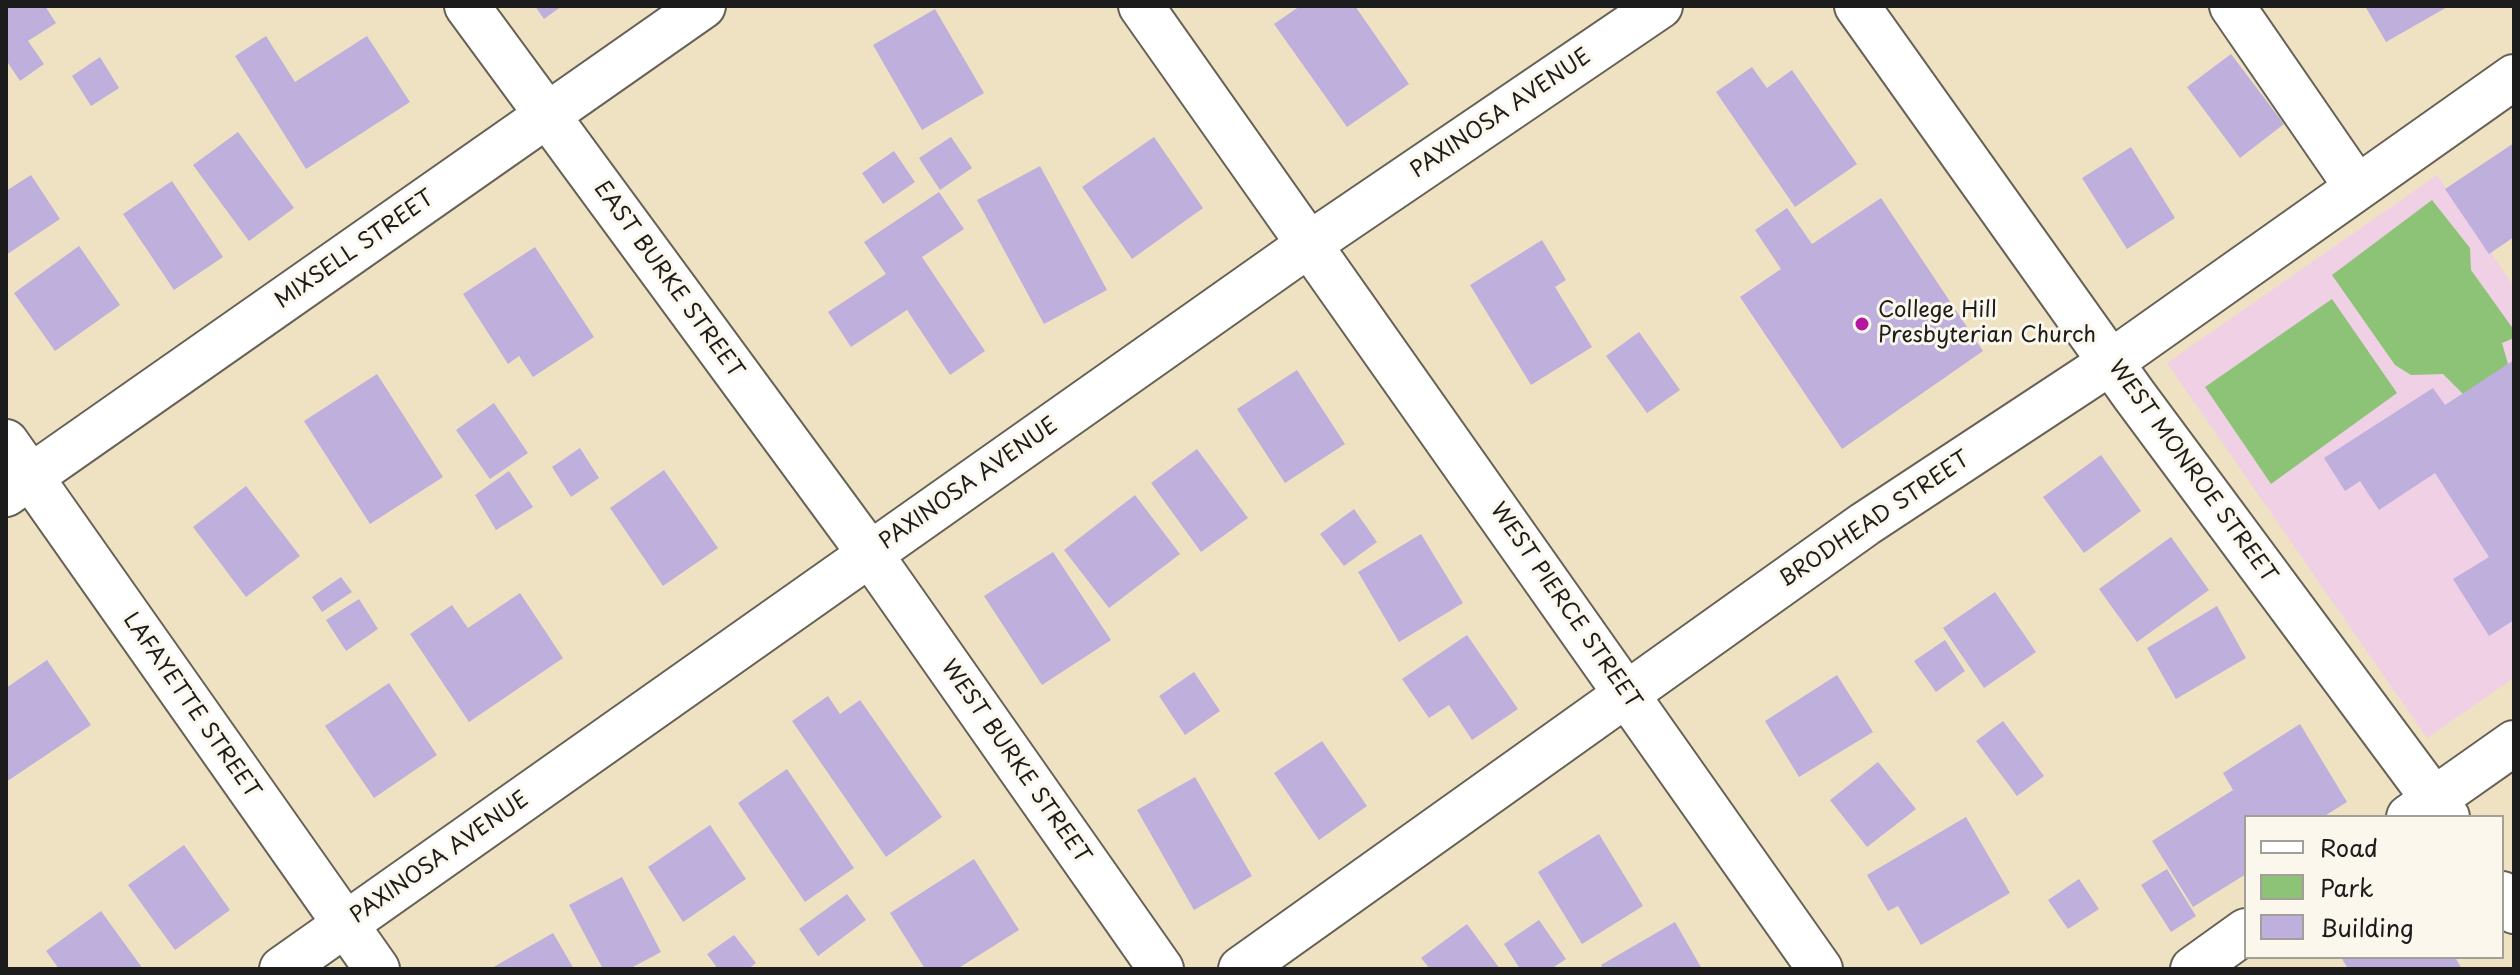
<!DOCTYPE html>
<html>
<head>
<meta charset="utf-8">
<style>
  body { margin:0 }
  #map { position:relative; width:2520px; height:975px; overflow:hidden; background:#efe2c2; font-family:"Playpen Sans",sans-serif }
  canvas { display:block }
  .frame { position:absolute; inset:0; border:8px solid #1c1c1c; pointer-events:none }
  .legend { position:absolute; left:2244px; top:815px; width:260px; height:144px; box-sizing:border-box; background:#fbf7ec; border:2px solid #a29f99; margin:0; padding:10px 14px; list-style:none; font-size:24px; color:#1c1c1c }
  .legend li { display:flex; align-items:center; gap:16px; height:40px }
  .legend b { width:40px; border:2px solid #a29f99 }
</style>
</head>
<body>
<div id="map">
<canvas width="2520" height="975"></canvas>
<div class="frame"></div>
<ul class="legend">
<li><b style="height:10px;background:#fff"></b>Road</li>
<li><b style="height:22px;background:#8cc376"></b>Park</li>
<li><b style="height:22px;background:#beafdc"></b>Building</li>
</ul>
</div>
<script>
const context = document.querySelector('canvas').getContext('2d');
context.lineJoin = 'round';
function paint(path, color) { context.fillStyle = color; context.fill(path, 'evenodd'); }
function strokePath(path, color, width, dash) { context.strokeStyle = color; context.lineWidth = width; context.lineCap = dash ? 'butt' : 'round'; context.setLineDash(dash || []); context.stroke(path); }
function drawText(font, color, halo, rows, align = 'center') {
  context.font = font + ' "Playpen Sans",sans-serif'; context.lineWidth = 6; context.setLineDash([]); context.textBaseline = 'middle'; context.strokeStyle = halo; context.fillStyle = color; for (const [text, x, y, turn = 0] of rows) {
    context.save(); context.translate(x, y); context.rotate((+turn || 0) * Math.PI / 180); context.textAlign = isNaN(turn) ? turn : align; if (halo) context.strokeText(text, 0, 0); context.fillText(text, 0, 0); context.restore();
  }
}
const built = new Path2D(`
  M2437,175L2514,286V678L2427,738L2167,363Z`);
const green = new Path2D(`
  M2432,200L2470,248L2471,270L2514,330V338L2502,343L2508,364L2465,396L2443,374L2411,375L2395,365L2332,275Z
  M2332,299L2397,393L2271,484L2205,387Z`);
const building = new Path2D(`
  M6,6H45L56,23L28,41L44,64L20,81L6,60Z
  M535,6H562L544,19Z
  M1300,6H1355L1409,84L1347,127L1274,24Z
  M2365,6H2449L2386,42Z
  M935,9L984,93L922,130L873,45Z
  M266,36L295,82L367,36L410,102L306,169L235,56Z
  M2231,54L2284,124L2240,158L2187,87Z
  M100,57L119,88L91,106L72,76Z
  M1752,67L1767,88L1792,70L1857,164L1795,207L1716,92Z
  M238,132L294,208L249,241L193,165Z
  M951,137L972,168L940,190L919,158Z
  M1154,137L1203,208L1132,259L1082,187Z
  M2514,143V237L2489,254L2445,189Z
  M2131,147L2175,218L2127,249L2082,178Z
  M894,151L915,182L883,204L862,173Z
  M1040,166L1107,290L1044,324L977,200Z
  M31,175L60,219L6,255V191Z
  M172,181L223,257L174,290L123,214Z
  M939,192L964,229L922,257L985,351L950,375L907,310L851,347L828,312L886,274L864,242Z
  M1881,198L1983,351L1842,449L1740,297L1781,269L1755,230L1787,208L1812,244Z
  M1542,240L1566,280L1555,287L1592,347L1531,385L1470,285Z
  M79,246L120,305L55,351L14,293Z
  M535,247L594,337L533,377L519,356L508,364L463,294Z
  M1639,332L1680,390L1647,413L1606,356Z
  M2514,360V620L2489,636L2453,579L2489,557L2435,473L2379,510L2360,481L2345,491L2324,458L2433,388L2445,405Z
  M1297,370L1345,444L1285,483L1237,409Z
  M377,374L443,477L370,524L304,421Z
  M494,403L528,453L490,479L456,430Z
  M580,448L599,478L571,497L552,467Z
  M1197,449L1248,518L1201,552L1151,483Z
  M2101,455L2141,511L2084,553L2043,497Z
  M664,470L718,548L663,586L610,508Z
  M509,471L533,507L496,530L475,495Z
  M246,486L300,556L246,597L193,527Z
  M1135,495L1180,554L1109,608L1064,550Z
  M1354,509L1377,542L1344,566L1320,534Z
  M1421,534L1463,603L1399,642L1358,572Z
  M2171,537L2209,590L2137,642L2099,589Z
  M1053,552L1111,640L1042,685L984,596Z
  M341,577L352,592L322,612L312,597Z
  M1995,592L2036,652L1984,688L1943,628Z
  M520,593L563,658L469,722L410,634L452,605L468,628Z
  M359,599L378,629L346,651L326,620Z
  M2217,606L2246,658L2176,699L2147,648Z
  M1467,635L1518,709L1472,740L1449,705L1429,718L1402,679Z
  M1945,640L1965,671L1936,692L1914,661Z
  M47,660L91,725L6,782V688Z
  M1194,672L1220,711L1185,735L1159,696Z
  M1837,675L1873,732L1799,777L1765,721Z
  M389,683L437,755L374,798L325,726Z
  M828,696L840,714L860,700L942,817L886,857L792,721Z
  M2003,721L2044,776L2017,796L1976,741Z
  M2300,724L2347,802L2323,817H2246V874L2193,907L2152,841L2233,790L2223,773Z
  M1322,741L1367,806L1319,840L1274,773Z
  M1878,762L1916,809L1867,847L1830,800Z
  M787,769L854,868L805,902L738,803Z
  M1195,777L1252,876L1194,910L1137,810Z
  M1966,817L2010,893L1921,945L1898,906L1888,911L1867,875Z
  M710,825L746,879L683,922L648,867Z
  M1599,834L1643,906L1582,944L1538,872Z
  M184,845L230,910L175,950L128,885Z
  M974,859L1019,930L957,969H925L890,913Z
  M2167,869L2196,916L2171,932L2141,885Z
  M622,877L661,952L629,969H603L569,905Z
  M2079,879L2099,909L2068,929L2048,900Z
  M847,894L866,920L818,956L799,929Z
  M101,911L143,969H59L46,951Z
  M1539,920L1566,959L1551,969H1520L1504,944Z
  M1675,922L1702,969H1603L1601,965Z
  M1467,924L1500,969H1430L1421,958Z
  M553,933L574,969H490Z
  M734,935L756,963L748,969H718L707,954Z
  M2341,957H2455L2462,969H2348Z`);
const minor = new Path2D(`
  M467,6L870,554L1161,969
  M1141,6L1820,969
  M1857,6L2134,395L2447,817
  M2232,6L2356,186
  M6,442L377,969
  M6,494L703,6
  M2409,817L2514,743
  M2502,894L2514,911
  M282,969L1311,243L1660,6
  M1241,969L1865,524L2111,362L2514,77
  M2193,969L2246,931`);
const markers = [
  [1862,324,8,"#b5179e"]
];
const streetNames = [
  ["PAXINOSA AVENUE",1501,114,-34],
  ["MIXSELL STREET",355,250,-35],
  ["EAST BURKE STREET",668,280,54],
  ["WEST MONROE STREET",2192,472,54],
  ["PAXINOSA AVENUE",969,484,-35],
  ["BRODHEAD STREET",1875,520,-34],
  ["WEST PIERCE STREET",1565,606,55],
  ["LAFAYETTE STREET",191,706,55],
  ["WEST BURKE STREET",1015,762,55],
  ["PAXINOSA AVENUE",440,858,-35]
];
const poiNames = [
  ["College Hill",1878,311],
  ["Presbyterian Church",1878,336]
];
paint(built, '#f0d0e5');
paint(green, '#8cc376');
paint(building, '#beafdc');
strokePath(minor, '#666156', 48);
strokePath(minor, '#fff', 44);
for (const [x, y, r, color] of markers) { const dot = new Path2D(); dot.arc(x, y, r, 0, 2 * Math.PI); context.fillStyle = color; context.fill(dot); strokePath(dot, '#fbf7ec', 3); }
drawText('22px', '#1c1c1c', '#fbf7ec', streetNames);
drawText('22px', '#1c1c1c', '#fbf7ec', poiNames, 'left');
</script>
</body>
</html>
